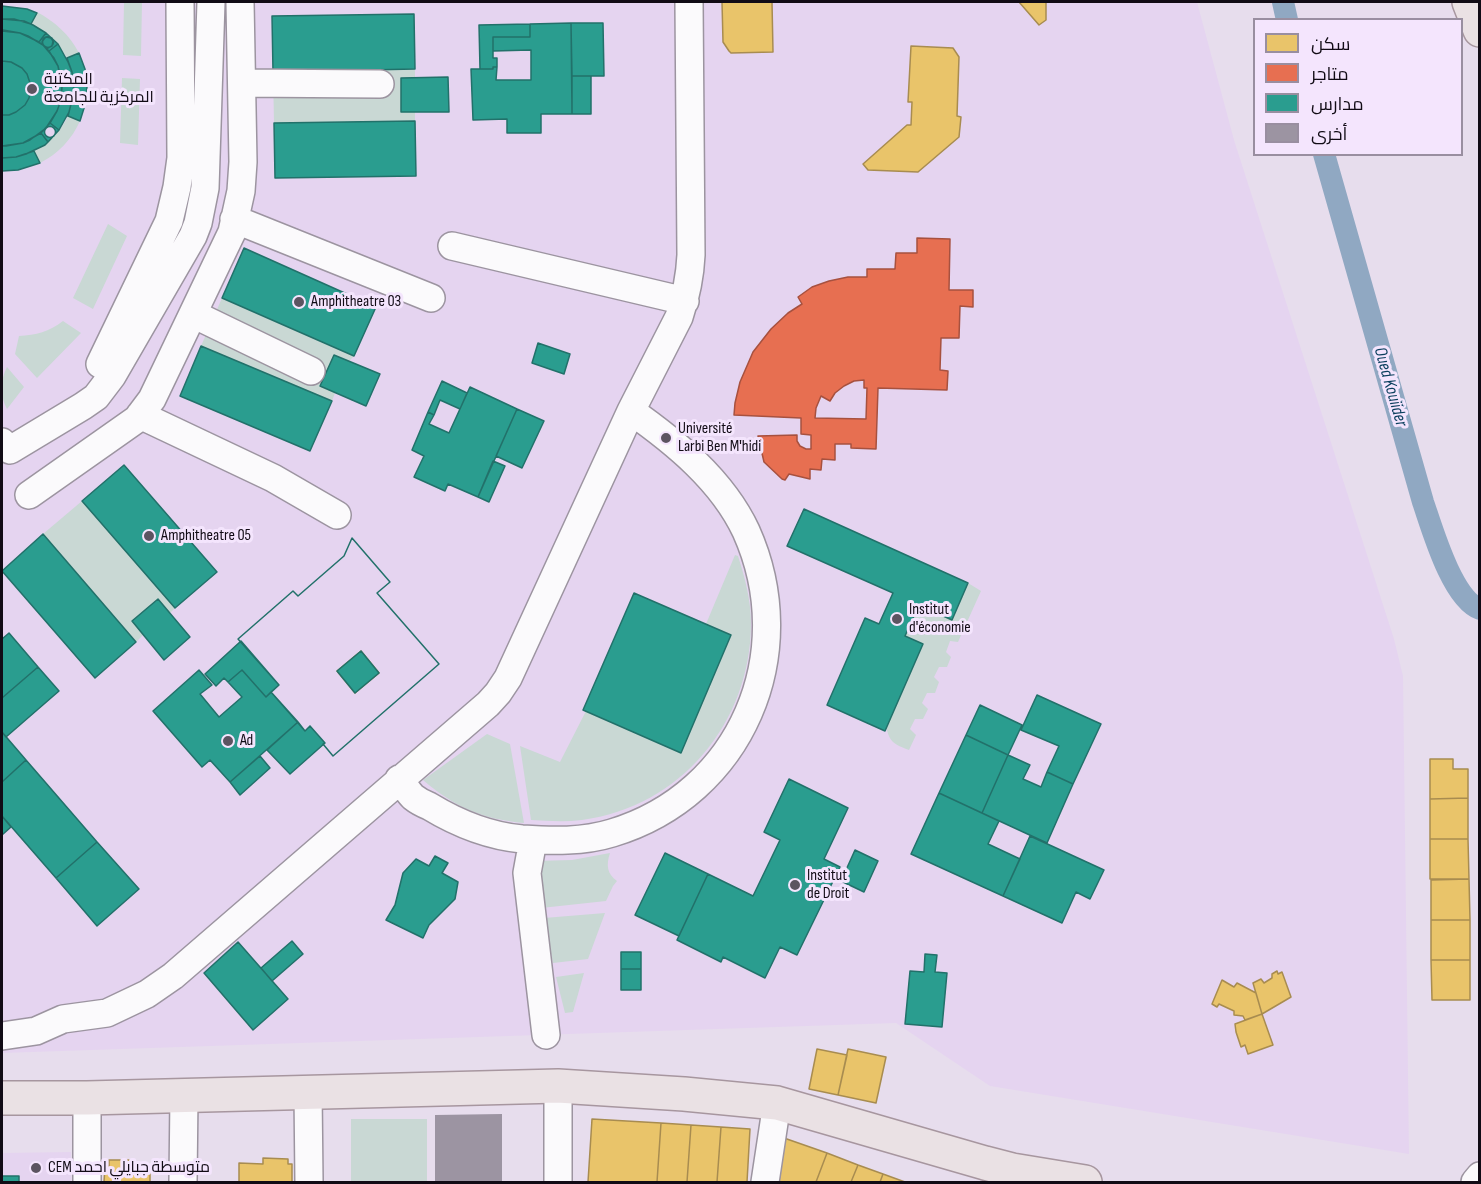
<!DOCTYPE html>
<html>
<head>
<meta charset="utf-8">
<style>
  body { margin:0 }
  #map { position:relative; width:1481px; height:1184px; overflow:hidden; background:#e7dded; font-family:"Sofia Sans Condensed",Cairo,sans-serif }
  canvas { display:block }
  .frame { position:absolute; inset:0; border:3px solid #110b15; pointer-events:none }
  .legend { position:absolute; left:1253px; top:18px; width:210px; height:138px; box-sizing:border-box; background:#f4e5fd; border:2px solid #998ea0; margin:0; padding:8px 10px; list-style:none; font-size:18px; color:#110b15 }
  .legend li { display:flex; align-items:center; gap:12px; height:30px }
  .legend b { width:30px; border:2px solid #998ea0 }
</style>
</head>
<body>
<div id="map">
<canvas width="1481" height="1184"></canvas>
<div class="frame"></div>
<ul class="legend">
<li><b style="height:16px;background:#e9c46a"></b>سكن</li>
<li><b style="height:16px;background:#e76f51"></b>متاجر</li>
<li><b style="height:16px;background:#2a9d8f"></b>مدارس</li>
<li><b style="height:16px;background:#9c94a2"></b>أخرى</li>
</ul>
</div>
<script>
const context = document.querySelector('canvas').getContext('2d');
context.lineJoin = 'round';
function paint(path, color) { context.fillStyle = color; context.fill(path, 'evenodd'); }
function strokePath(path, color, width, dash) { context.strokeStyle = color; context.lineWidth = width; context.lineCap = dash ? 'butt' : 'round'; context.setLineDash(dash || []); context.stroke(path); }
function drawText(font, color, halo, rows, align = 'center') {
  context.font = font + ' "Sofia Sans Condensed",Cairo,sans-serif'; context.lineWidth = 6; context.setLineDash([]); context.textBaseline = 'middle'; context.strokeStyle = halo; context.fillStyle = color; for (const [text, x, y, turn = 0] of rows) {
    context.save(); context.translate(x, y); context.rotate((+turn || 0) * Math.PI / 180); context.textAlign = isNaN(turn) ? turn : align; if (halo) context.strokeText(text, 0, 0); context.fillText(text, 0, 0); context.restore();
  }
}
const built = new Path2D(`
  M2,2H1197L1234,140L1394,639L1403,676L1409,1154L990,1086L896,1023L2,1053Z
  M71,1152V1182H2V1153Z`);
const green = new Path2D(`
  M124,2H142L141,56L123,55Z
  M37,12C55,22 69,34 79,53L67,58C58,43 47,33 31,24Z
  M415,69V78H401V112H415V121L274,123L273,72Z
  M122,78L140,79L138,145L120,143Z
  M68,116L80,121C72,139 58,154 40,163L34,151C49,143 61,131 68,116Z
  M108,224L127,236L93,309L73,298Z
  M222,298L354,356L349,361L334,355L320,386L335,393L332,401L201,346Z
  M63,321L81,333L37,378L15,354L19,336C36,335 49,332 63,321Z
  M7,367L24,387L7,409C0,397 0,380 7,367Z
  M82,501L175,608L170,613L158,599L132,621L143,635L136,642L43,534Z
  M735,555L738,556C745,578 751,600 751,623C751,722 681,807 582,820C565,822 548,821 531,820L520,746L560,762L586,711L681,752L731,636L706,624Z
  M968,583L981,591L958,642L950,641L946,652L951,657L947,667H939L934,677L939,682L935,693H927L922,703L928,709L923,719H915L910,729L916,735L909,750C894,744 890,743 886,727L923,645L905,636L919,605L951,620Z
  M487,734L510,744L524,823C481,819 455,807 423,780Z
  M610,853C606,865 607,874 617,881L613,886L606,901L541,908L533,861L572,860Z
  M605,913L588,959L553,963L544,918Z
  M584,973L573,1012L565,1013L556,977Z
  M351,1119H427V1182H351Z`);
const homes = new Path2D(`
  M722,2H772L773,52L731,53L729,51L723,42Z
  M1019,2H1046V20L1039,25Z
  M911,46L953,48L959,57L957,116L961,117L959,137L918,172L868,170L863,164L907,125H911L912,102H908Z
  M361,651L379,673L355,693L337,671Z
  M1430,759H1453V769H1468V798L1430,799Z
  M1468,798V839H1430V799Z
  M1430,839H1468L1469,879H1430Z
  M1469,879L1470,920H1431V880Z
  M1431,920H1470V960H1431Z
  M1431,960H1470V1000H1432Z
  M1277,971L1278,974L1282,972L1291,997L1262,1014L1253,983L1261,979L1264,983L1272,978V974Z
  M1222,980L1234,987L1237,983L1256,993L1262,1014L1245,1020L1243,1016L1234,1015V1011L1219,1004L1217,1007L1212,1004Z
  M1262,1014L1273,1045L1248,1054L1245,1045L1241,1047L1236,1032L1235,1024Z
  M817,1049L847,1055L838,1095L809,1089Z
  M848,1049L886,1057L876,1103L838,1095Z
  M592,1119L661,1123L657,1182H588Z
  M661,1123L691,1125L687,1182H657Z
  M691,1125L721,1127L717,1182H687Z
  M721,1127L750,1129L747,1182H717Z
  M784,1138L827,1153L816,1182H779Z
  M827,1153L858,1165L851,1182H816Z
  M263,1158L288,1159V1164H292V1182H239V1163L263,1164Z
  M109,1160H133V1166H150V1182H104L105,1166H109Z
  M858,1165L883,1174L880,1182H851Z
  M883,1174L905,1182H880Z`);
const shops = new Path2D(`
  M917,238L950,239L949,290H973V307L960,306L959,338H941L940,370L948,371L947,390L878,388L876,449L851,448V444H835V460L822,459L821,470L810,469V479L789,474L785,480L782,479L764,462L758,436L797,435V441L800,446L806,449H811V435L801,434V418L734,415L735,403L740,382L753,352L771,329L788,313L802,304L798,297L812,287L829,281L848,277H867V269H895L896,253H917ZM864,380V388H867L866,419L815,418L816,408L821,396L830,401L835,393L844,386L854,381Z`);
const schools = new Path2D(`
  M2,6L27,9L37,13L31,24L14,19H2Z
  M414,14L415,69L273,72L272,16Z
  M2,19L24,21L33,25L46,33L39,42L20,33L2,31Z
  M571,23L572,114H541V133H507V119L473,120L471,69H493V67H497L496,80H531V50L493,51V37H530V24Z
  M571,23H603L604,76H572Z
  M530,24V37H493V58H497V67H493V69H480L479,25Z
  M3,30L20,33L28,36L43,45L54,58L58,66L62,87L61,100L57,111L46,128L30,140L23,143L6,146H2V31Z
  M46,33L58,44L49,51L44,46L48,48L52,46L53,41L51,38L46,37L44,39L42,42L43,45L39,42Z
  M42.5 42a5.5 5.5 0 1 1 11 0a5.5 5.5 0 1 1-11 0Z
  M58,44L68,62L72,72L74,92L69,112L59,130L50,123L57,111L61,100L62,83L58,66L49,51Z
  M79,53L85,69L87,87L85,105L80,121L68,116L74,92L72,72L67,58Z
  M2,61L11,62L22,68L27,74L31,86L29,98L25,105L16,112L9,115H2Z
  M2,61L11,62L22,68L27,74L31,86L29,98L25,105L16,112L9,115H2Z
  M572,76H591V114H572Z
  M448,77L449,112H401V78Z
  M415,121L416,176L275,178L274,123Z
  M50,123L59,130L48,142L41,133Z
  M44.5 132a5.5 5.5 0 1 1 11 0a5.5 5.5 0 1 1-11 0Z
  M41,133L48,142L45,145L26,154L16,157L2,158V146L23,143Z
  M34,151L40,163L18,170L2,171V158L16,157Z
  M244,248L376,307L354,356L222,298Z
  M538,343L570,354L564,374L532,363Z
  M201,346L332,401L310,451L180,396Z
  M334,355L380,374L366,406L320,386Z
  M442,381L467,393L460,409L440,400L434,415L428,412Z
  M470,387L517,409L478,497L448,484L445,491L414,477L424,456L412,450L428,412L434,415L429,424L449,433Z
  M517,409L544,421L522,468L496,456Z
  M493,461L505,466L489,502L478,497Z
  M124,465L217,572L175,608L82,501Z
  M804,509L968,583L952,620L919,605L905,636L923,644L885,731L827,705L865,618L879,624L893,593L787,546Z
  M43,534L136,642L95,678L2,571Z
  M352,538L390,582L377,593L439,664L333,756L323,744L325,743L310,726L305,731L271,692L279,685L238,639L293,591L298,596L344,556ZM361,651L379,673L355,693L337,671Z
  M352,538L390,582L377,593L439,664L333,756L323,744L325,743L310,726L305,731L271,692L279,685L238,639L293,591L298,596L344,556Z
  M634,593L731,635L681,753L583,710Z
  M158,599L190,637L164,660L132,621Z
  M9,633L38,667L2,698V639Z
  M241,641L279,685L266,697L242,670L228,682L224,678L216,686L205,674Z
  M38,667L59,691L6,737L2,732V698Z
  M199,670L212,685L200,694L219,717L242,697L228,682L242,670L266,697L271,692L298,722L230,782L210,760L202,767L153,711Z
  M1037,695L1101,724L1073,784L1047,772L1059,746L1021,730Z
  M980,705L1022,725L1008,755L966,735Z
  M298,722L305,731L310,726L325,743L290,774L267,750Z
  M2,732L26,760L2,782Z
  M966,735L1008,755L982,813L939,793Z
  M1008,755L1030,765L1023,779L1041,787L1047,772L1073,784L1047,843L982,813Z
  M260,756L270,768L240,795L230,782Z
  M26,760L97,842L56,878L2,816V782Z
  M789,779L848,808L824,859L840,867L797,955L780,947L765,978L723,957L721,962L677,940L708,874L753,896L780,840L764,832Z
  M939,793L999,821L988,844L1020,859L1003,896L911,854Z
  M2,816L11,827L2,835Z
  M1030,836L1104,870L1090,899L1076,892L1062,923L1003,896Z
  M97,842L139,889L97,926L56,878Z
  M855,850L878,861L864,892L841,881Z
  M665,853L708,874L679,936L635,915Z
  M435,856L448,863L442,873L458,882L455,899L429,925L423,938L386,920L395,905L403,873L416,859L429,866Z
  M292,941L303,954L272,981L261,968Z
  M238,942L288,999L253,1030L204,973Z
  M621,952H641V969H621Z
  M925,954L937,955L935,972L947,973L942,1027L905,1024L910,971L924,972Z
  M621,969H641V990H621Z
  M2,1176H19V1182H2Z`);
const canal = new Path2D(`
  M1283,2L1287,20
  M1324,154L1423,502C1432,528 1452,599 1480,609`);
const building = new Path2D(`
  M502,1114V1182H435V1115Z`);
const minor = new Path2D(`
  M242,83L380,84
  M234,219L431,298
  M452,246L685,301
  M193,314L311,371
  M100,364L169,221L177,187L181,158L180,2
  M140,415L273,478L337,515
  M2,442L10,450L83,406L96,397L112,376L193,236L198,223L205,188L211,2
  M29,495L137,419L152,399L232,232L241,191L243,162L240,2
  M399,779C404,785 408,792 413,797C418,801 424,804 429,806C457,823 489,836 522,839C552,841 583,842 612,833C742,794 801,653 746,531C722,480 675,442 631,411
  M533,840L527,873L546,1035
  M2,1036L36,1031L63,1019L107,1013L147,994L173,976L488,704L498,693L508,678L631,411L679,317C686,296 690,277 691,255L689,2
  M558,1086V1182
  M308,1092L309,1182
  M87,1182V1098
  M183,1182L184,1096
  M765,1182L777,1103
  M1475,1182L1480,1176`);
const major = new Path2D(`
  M1469,2L1480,30
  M2,1098H87L558,1086L684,1094L777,1103L985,1163L1012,1170L1085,1182`);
const markers = [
  [32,89,6,"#5c5461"],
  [299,302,6,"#5c5461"],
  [666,438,6,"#5c5461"],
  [149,536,6,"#5c5461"],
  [897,619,6,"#5c5461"],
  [228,741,6,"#5c5461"],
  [795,885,6,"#5c5461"],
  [36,1168,6,"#5c5461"]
];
const poiNames = [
  ["المكتبة",44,80],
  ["المركزية للجامعة",44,98],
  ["Amphitheatre 03",311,302],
  ["Université",678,429],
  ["Larbi Ben M'hidi",678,447],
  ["Amphitheatre 05",161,536],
  ["Institut",909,610],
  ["d'économie",909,628],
  ["Ad",240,741],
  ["Institut",807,876],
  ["de Droit",807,894],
  ["CEM متوسطة جبايلي احمد",48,1168]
];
const waterNames = [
  ["Oued Kouiider",1390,387,74]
];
paint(built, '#e5d4f0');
paint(green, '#c9d8d4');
paint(homes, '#e9c46a');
strokePath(homes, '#a88c50', 1.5);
paint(shops, '#e76f51');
strokePath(shops, '#a7513f', 1.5);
paint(schools, '#2a9d8f');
strokePath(schools, '#22716a', 1.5);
strokePath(canal, '#90a8c2', 22);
paint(building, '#9c94a2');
strokePath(minor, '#9c94a0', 30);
strokePath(major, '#a7969f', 36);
strokePath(minor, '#fbfafc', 27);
strokePath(major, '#eae1e4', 33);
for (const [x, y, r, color] of markers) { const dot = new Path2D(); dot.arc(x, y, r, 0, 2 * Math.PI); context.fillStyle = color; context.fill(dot); strokePath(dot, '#f4e5fd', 2); }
drawText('16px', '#110b15', '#f4e5fd', poiNames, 'left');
drawText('italic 18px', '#0a3e5d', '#f4e5fd', waterNames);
</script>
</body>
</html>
